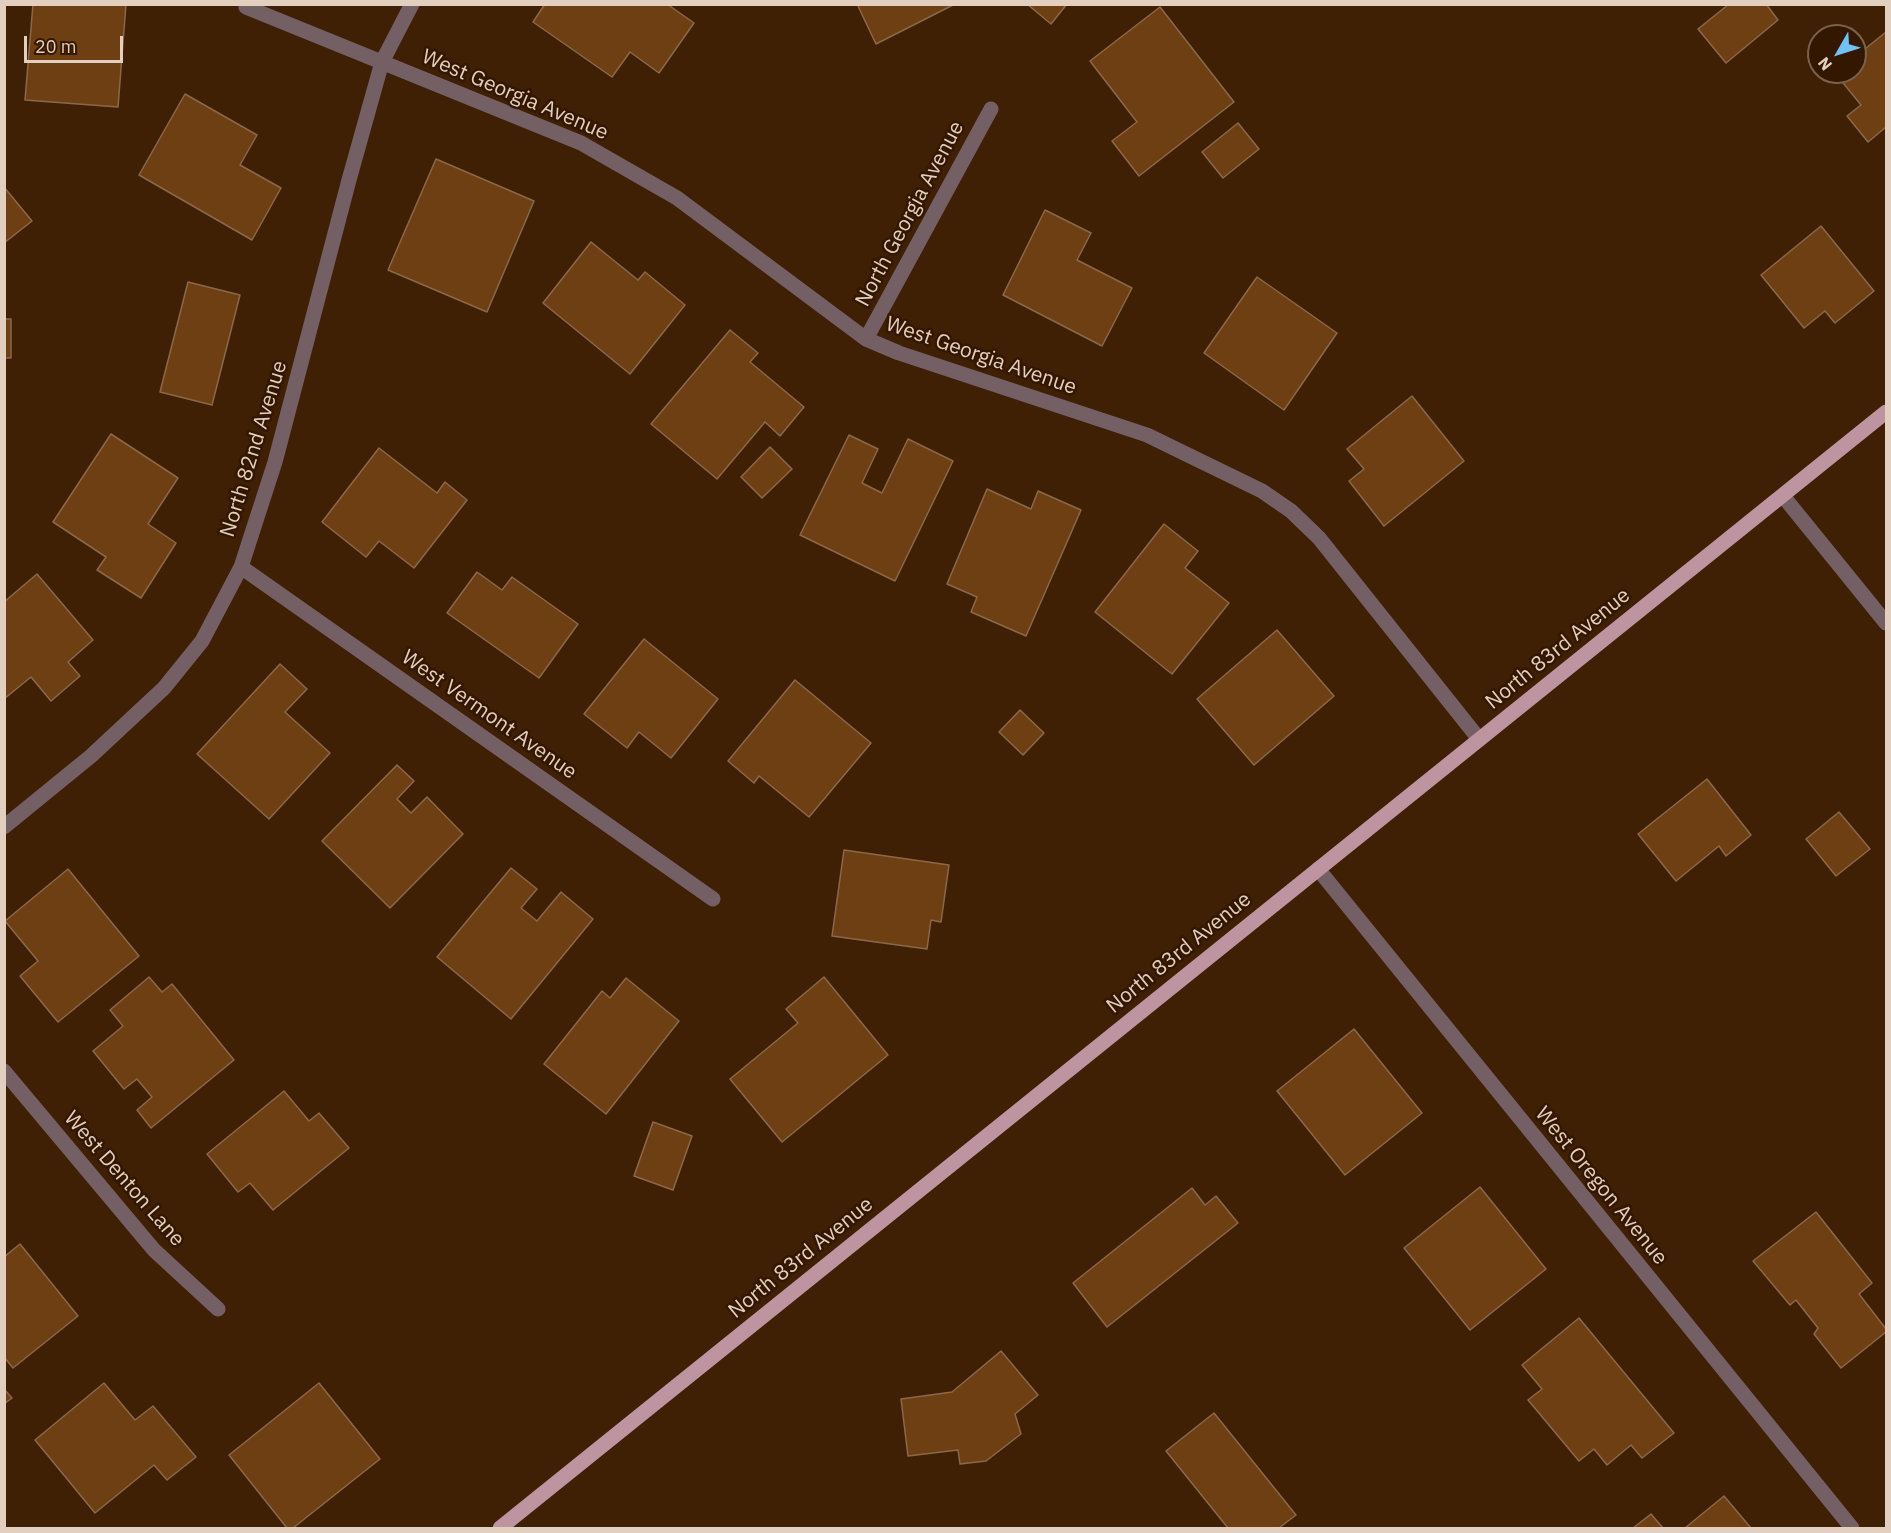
<!DOCTYPE html>
<html>
<head>
<meta charset="utf-8">
<style>
  body { margin:0 }
  #map { position:relative; width:1891px; height:1533px; overflow:hidden; background:#3f2004; font-family:"IBM Plex Sans",sans-serif }
  canvas { display:block }
  .frame { position:absolute; inset:0; border:6px solid #e3cfbf; pointer-events:none }
  .north { position:absolute; left:1807px; top:24px; width:60px; height:60px; box-sizing:border-box; background:#341700; border:2px solid #7a614c; border-radius:50%; rotate:231deg; font-size:16px; font-weight:700; line-height:24px; text-align:center; color:#e3cfbf }
  .north::after { content:''; display:block; margin:auto; width:21px; height:27px; background:#72c1f5; clip-path:polygon(50% 0,100% 100%,50% 72%,0 100%) }
  .scale { position:absolute; left:24px; top:36px; width:99px; height:27px; box-sizing:border-box; border:3px solid #e3cfbf; border-top:0; padding-left:8px; font-size:18px; line-height:21px; white-space:nowrap; color:#e3cfbf; -webkit-text-stroke:4px #341700; paint-order:stroke }
</style>
</head>
<body>
<div id="map">
<canvas width="1891" height="1533"></canvas>
<div class="frame"></div>
<div class="north">N</div>
<div class="scale">20 m</div>
</div>
<script>
const context = document.querySelector('canvas').getContext('2d');
context.lineJoin = 'round';
function paint(path, color) { context.fillStyle = color; context.fill(path, 'evenodd'); }
function strokePath(path, color, width, dash) { context.strokeStyle = color; context.lineWidth = width; context.lineCap = dash ? 'butt' : 'round'; context.setLineDash(dash || []); context.stroke(path); }
function drawText(font, color, halo, rows, align = 'center') {
  context.font = font + ' "IBM Plex Sans",sans-serif'; context.lineWidth = 5; context.setLineDash([]); context.textBaseline = 'middle'; context.strokeStyle = halo; context.fillStyle = color; for (const [text, x, y, turn = 0] of rows) {
    context.save(); context.translate(x, y); context.rotate((+turn || 0) * Math.PI / 180); context.textAlign = isNaN(turn) ? turn : align; if (halo) context.strokeText(text, 0, 0); context.fillText(text, 0, 0); context.restore();
  }
}
const building = new Path2D(`
  M33,4H126L118,107L25,100Z
  M545,4H667L694,23L659,73L630,52L612,77L533,22Z
  M857,4H955L876,44Z
  M1027,4H1067L1051,24Z
  M1729,4H1766L1778,20L1726,63L1698,29Z
  M1160,7L1234,102L1139,176L1112,141L1137,122L1090,61Z
  M1886,32V127L1868,142L1847,116L1861,105L1835,73L1855,72V57Z
  M185,94L257,135L240,165L281,188L252,240L139,175Z
  M1238,123L1259,149L1223,178L1202,152Z
  M436,159L534,201L487,312L388,270Z
  M4,187L32,221L4,243Z
  M1045,210L1091,233L1077,260L1132,288L1102,346L1003,295Z
  M1821,226L1874,291L1835,323L1825,311L1804,328L1761,275Z
  M591,242L638,280L645,272L685,305L630,374L543,303Z
  M1257,277L1337,333L1284,410L1204,353Z
  M188,282L240,295L212,405L160,392Z
  M4,319H11V358H4Z
  M730,330L758,353L750,362L804,407L780,436L765,422L717,479L651,424Z
  M1412,396L1464,461L1384,526L1349,481L1364,469L1347,449Z
  M111,434L178,478L148,524L176,543L141,598L97,570L106,557L53,522Z
  M849,435L878,449L862,483L882,493L908,439L953,461L895,581L800,535Z
  M770,447L792,469L762,498L741,477Z
  M379,448L437,493L445,482L467,500L414,568L379,541L366,557L322,522Z
  M987,489L1031,509L1038,491L1081,510L1026,636L971,612L977,597L947,584Z
  M1164,524L1198,551L1185,568L1229,603L1172,674L1095,612Z
  M477,572L502,590L512,577L578,624L539,678L447,613Z
  M37,574L93,640L68,662L80,676L51,701L31,677L4,699V602Z
  M1277,630L1334,696L1254,765L1197,699Z
  M644,639L718,699L671,758L639,732L627,748L584,714Z
  M280,664L307,689L285,712L330,753L269,819L197,754Z
  M795,680L871,743L809,817L759,776L754,783L728,761Z
  M1020,710L1044,733L1023,755L999,732Z
  M397,765L414,781L397,799L411,813L427,797L463,834L390,908L322,841Z
  M1707,779L1751,835L1726,856L1719,846L1676,881L1638,834Z
  M1839,812L1870,849L1836,876L1806,839Z
  M844,850L949,865L941,922L931,920L927,949L832,936Z
  M511,868L537,889L521,908L537,921L561,892L593,919L511,1019L437,957Z
  M68,869L139,956L58,1022L20,976L38,961L5,921Z
  M149,977L162,992L172,984L234,1060L151,1128L137,1110L152,1097L137,1079L124,1089L93,1051L123,1026L110,1010Z
  M824,977L888,1055L782,1142L730,1079L798,1023L786,1009Z
  M626,978L679,1021L606,1114L544,1064L602,991L610,998Z
  M1354,1029L1422,1113L1345,1175L1277,1091Z
  M284,1091L309,1121L319,1113L349,1148L273,1210L250,1183L238,1192L207,1154Z
  M653,1122L692,1136L673,1190L634,1176Z
  M1480,1187L1546,1269L1470,1330L1404,1248Z
  M1192,1188L1205,1205L1216,1196L1238,1223L1107,1327L1073,1283Z
  M1816,1212L1872,1283L1859,1294L1886,1329V1332L1841,1368L1814,1334L1818,1328L1796,1300L1790,1305L1753,1261Z
  M20,1244L78,1316L13,1368L4,1357V1257Z
  M1579,1318L1674,1433L1642,1458L1631,1445L1607,1465L1594,1449L1579,1461L1528,1400L1542,1389L1522,1365Z
  M1001,1351L1038,1395L1015,1414L1021,1434L986,1461L960,1464L958,1450L908,1456L901,1399L952,1392Z
  M104,1383L135,1420L153,1406L196,1457L167,1480L154,1465L95,1513L35,1440Z
  M319,1383L380,1459L293,1528H287L229,1455Z
  M4,1389L12,1398L4,1404Z
  M1214,1413L1296,1515L1279,1528H1228L1166,1451Z
  M1724,1496L1751,1528H1685Z
  M1651,1514L1663,1528H1633Z`);
const minor = new Path2D(`
  M246,7L581,143L677,198L866,339L899,353L1147,435L1262,491L1291,511L1319,538L1479,739
  M866,339L991,109
  M1783,496L1886,623
  M241,567L713,899
  M4,827L91,756L164,688L202,641L241,567L275,462L349,180L382,62L412,4
  M1318,869L1852,1528
  M4,1071L154,1250L218,1309`);
const major = new Path2D(`
  M500,1528L1886,412`);
const streetNames = [
  ["West Georgia Avenue",515,95,23],
  ["North Georgia Avenue",910,214,-62],
  ["West Georgia Avenue",981,356,19],
  ["North 82nd Avenue",254,449,-73],
  ["North 83rd Avenue",1558,649,-39],
  ["West Vermont Avenue",489,715,35],
  ["North 83rd Avenue",1179,953,-39],
  ["West Denton Lane",124,1179,49],
  ["West Oregon Avenue",1601,1186,51],
  ["North 83rd Avenue",801,1258,-39]
];
paint(building, '#6e3f13');
strokePath(building, '#8c684b', 1.5);
strokePath(minor, '#745f65', 15);
strokePath(major, '#be94a1', 15);
drawText('21px', '#e3cfbf', '#341700', streetNames);
</script>
</body>
</html>
